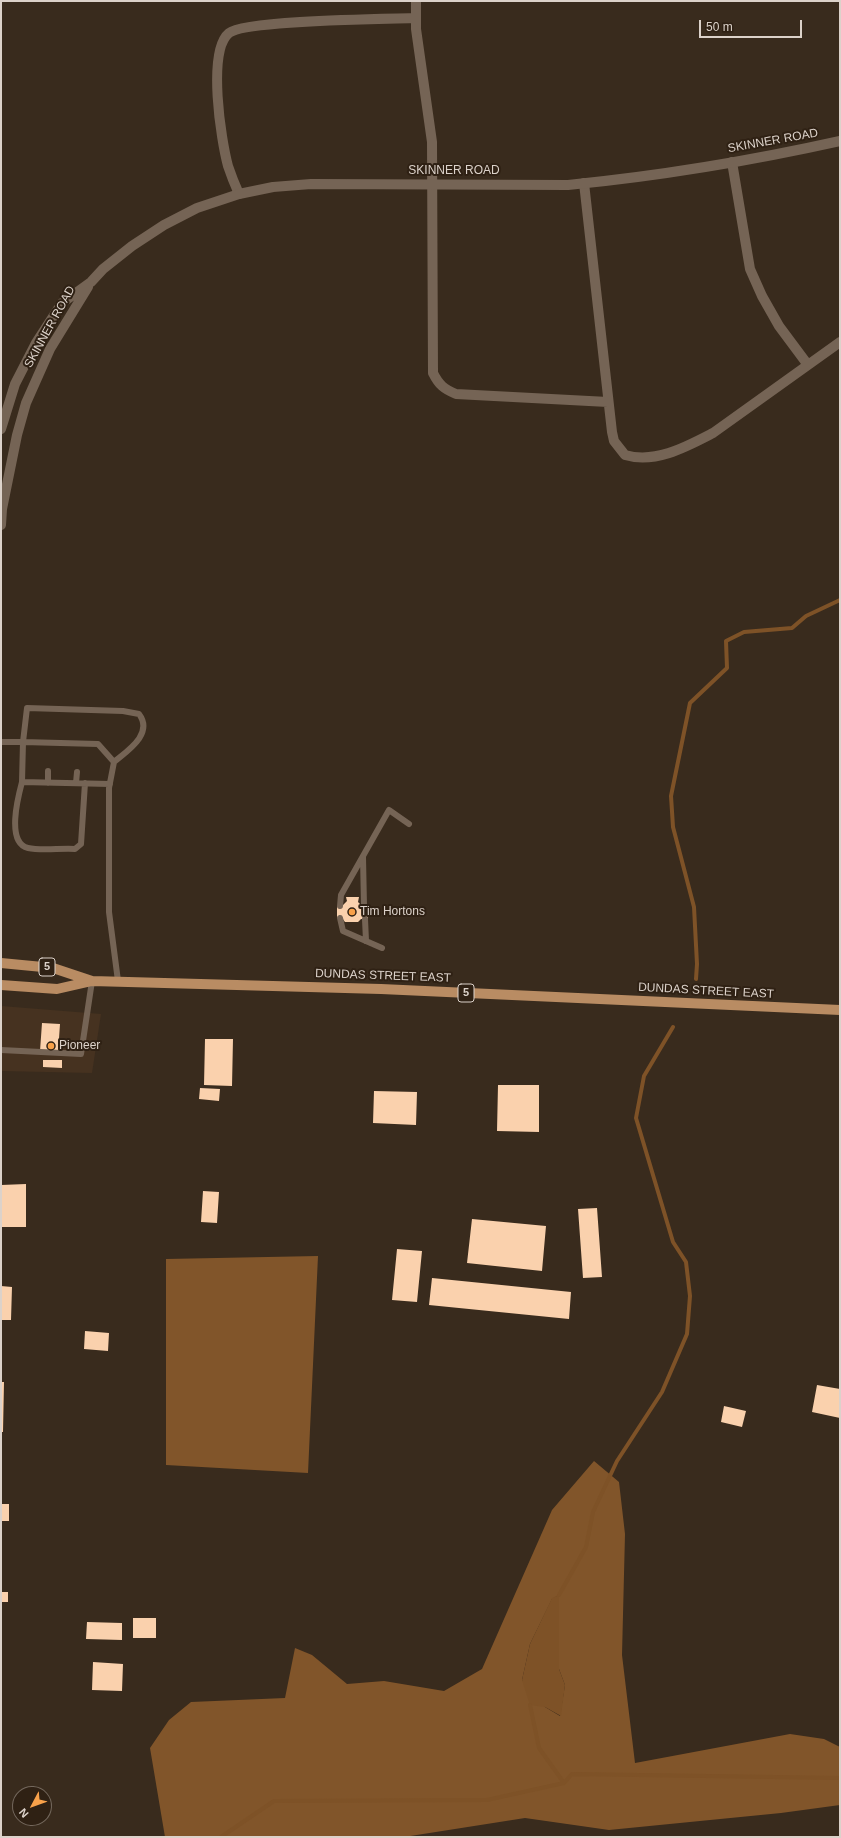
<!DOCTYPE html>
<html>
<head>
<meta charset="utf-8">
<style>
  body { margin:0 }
  #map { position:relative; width:841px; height:1838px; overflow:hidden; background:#392b1d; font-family:Arial,sans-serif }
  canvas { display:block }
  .frame { position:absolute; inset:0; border:2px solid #dcd2ca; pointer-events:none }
  .north { position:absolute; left:12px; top:1786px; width:40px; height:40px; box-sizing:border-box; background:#2f2114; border:1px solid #74685d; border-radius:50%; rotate:229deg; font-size:11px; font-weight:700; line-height:16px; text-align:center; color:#dcd2ca }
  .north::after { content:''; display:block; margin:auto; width:14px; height:18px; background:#f8a14a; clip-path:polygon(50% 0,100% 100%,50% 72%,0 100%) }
  .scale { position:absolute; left:699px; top:20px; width:103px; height:18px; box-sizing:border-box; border:2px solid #dcd2ca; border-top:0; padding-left:5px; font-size:12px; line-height:14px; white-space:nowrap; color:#dcd2ca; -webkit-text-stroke:3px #2f2114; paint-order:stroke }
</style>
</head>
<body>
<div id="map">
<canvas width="841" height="1838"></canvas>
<div class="frame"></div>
<div class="north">N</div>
<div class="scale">50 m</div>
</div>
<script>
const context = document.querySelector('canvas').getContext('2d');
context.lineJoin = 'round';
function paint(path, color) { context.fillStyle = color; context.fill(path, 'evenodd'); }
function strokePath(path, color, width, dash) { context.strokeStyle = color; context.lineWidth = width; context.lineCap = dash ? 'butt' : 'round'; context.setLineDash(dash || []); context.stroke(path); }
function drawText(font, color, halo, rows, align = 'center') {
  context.font = font + ' Arial,sans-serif'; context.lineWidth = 4; context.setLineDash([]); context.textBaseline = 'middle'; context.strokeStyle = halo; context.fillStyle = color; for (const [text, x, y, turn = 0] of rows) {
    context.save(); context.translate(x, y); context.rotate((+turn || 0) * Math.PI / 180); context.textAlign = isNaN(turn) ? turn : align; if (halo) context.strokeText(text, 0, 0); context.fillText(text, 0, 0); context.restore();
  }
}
const built = new Path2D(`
  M1,1006L101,1014L92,1073L1,1071Z`);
const forest = new Path2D(`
  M318,1256L308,1473L166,1465V1259Z
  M594,1461L619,1482L625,1534L622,1655L635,1763L790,1734L824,1739L840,1747V1805L781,1813L609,1830L525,1818L404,1837H165L150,1748L169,1720L191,1702L285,1698L295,1648L312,1655L347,1684L384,1681L444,1691L482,1669L552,1510ZM559,1595V1669L565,1685L560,1716L545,1707L522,1680L530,1644L552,1599Z`);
const water = new Path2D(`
  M559,1595V1669L565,1685L561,1716L545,1707L530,1705L522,1680L530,1644L552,1598Z`);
const stream = new Path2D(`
  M696,979L697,964L694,907L673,827L671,796L690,703L727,668L726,641L744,632L792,628L806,616L840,600
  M559,1595L586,1547L593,1512L617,1461L662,1392L687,1334L690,1296L686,1262L673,1242L636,1118L644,1076L673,1027
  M530,1705L539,1748L564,1783
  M221,1837L274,1801L487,1800L564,1783L572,1774L840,1778`);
const building = new Path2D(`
  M346,897H359L358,902L362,906H367L368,919H361L358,922H345L342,918H337V906H342L347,901Z
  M42,1023L60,1024L58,1053L40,1051Z
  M205,1039H233L232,1086L204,1085Z
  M43,1060H62V1068L43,1067Z
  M498,1085H539V1132L497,1131Z
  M200,1088L220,1089L219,1101L199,1099Z
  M374,1091L417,1092L416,1125L373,1123Z
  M26,1184V1227H1V1185Z
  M203,1191L219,1192L217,1223L201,1222Z
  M597,1208L602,1277L583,1278L578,1209Z
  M472,1219L546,1226L542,1271L467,1263Z
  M397,1249L422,1251L417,1302L392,1300Z
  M432,1278L571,1292L569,1319L429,1305Z
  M1,1286L12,1287L11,1320H1Z
  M85,1331L109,1333L108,1351L84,1349Z
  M1,1382H4L3,1432H1Z
  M817,1385L840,1389V1418L812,1412Z
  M724,1406L746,1411L742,1427L721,1422Z
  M1,1504H9V1521H1Z
  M1,1592H8V1602H1Z
  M133,1618H156V1638H133Z
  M87,1622L122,1623V1640L86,1639Z
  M93,1662L123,1664L122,1691L92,1690Z`);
const lane = new Path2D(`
  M1,742H23L27,708L123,711L139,714C154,734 127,751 114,762L109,788V912L118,981
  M22,782C18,797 6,843 28,848C41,851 61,848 75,849L81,844L85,783
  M48,783V771
  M76,783L77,772
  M110,784L22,782L23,742L98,744L114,762
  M363,857L364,906
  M340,906L341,895L389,810L409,824
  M340,918L343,931L382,948
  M365,919L366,941
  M1,1050L81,1054L92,981`);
const street = new Path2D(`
  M416,1V29L432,142L433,373C439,385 444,389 456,394L608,402
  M732,162L750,269L762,296L779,326L808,365
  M584,183L612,432L614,441L625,455C655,464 686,447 713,433L840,342
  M239,194C235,185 231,175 228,166C221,140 207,51 229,33C245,20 387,19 416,18`);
const secondary = new Path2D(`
  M1,429L15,384L36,343L62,303L91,282L103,269L132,246L164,225L197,208L239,194L273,187L311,184L568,185C659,176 750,161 840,141
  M1,525L2,509L17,435L26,403L50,349L88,287`);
const primary = new Path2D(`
  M1,963L53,968L92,981
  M1,985L57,989L92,981L381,989L840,1010`);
const markers = [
  [352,912,4,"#f8a14a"],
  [51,1046,4,"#f8a14a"]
];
const shields = [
  [47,967,16],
  [466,993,16]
];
const shieldNames = [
  ["5",47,967],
  ["5",466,993]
];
const streetNames = [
  ["SKINNER ROAD",773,141,-10],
  ["SKINNER ROAD",454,171],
  ["SKINNER ROAD",50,327,-61],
  ["DUNDAS STREET EAST",383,976,2],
  ["DUNDAS STREET EAST",706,991,3]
];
const poiNames = [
  ["Tim Hortons",360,912],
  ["Pioneer",59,1046]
];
paint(built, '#463220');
paint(forest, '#81552a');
paint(water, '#7e5227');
strokePath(stream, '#7e5227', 4);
paint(building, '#fad1ad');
strokePath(lane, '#756455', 6);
strokePath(street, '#756455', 10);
strokePath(secondary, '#756455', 10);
strokePath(primary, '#b98c63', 10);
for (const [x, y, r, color] of markers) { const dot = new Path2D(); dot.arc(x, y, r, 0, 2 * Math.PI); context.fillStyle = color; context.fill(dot); strokePath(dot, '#2f2114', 1.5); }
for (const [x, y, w] of shields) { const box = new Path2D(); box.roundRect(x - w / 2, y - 9, w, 18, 3); context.fillStyle = '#2f2114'; context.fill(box); strokePath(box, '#dcd2ca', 1); }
drawText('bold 11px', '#dcd2ca', null, shieldNames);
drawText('12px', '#dcd2ca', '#2f2114', streetNames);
drawText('12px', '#dcd2ca', '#2f2114', poiNames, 'left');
</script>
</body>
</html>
